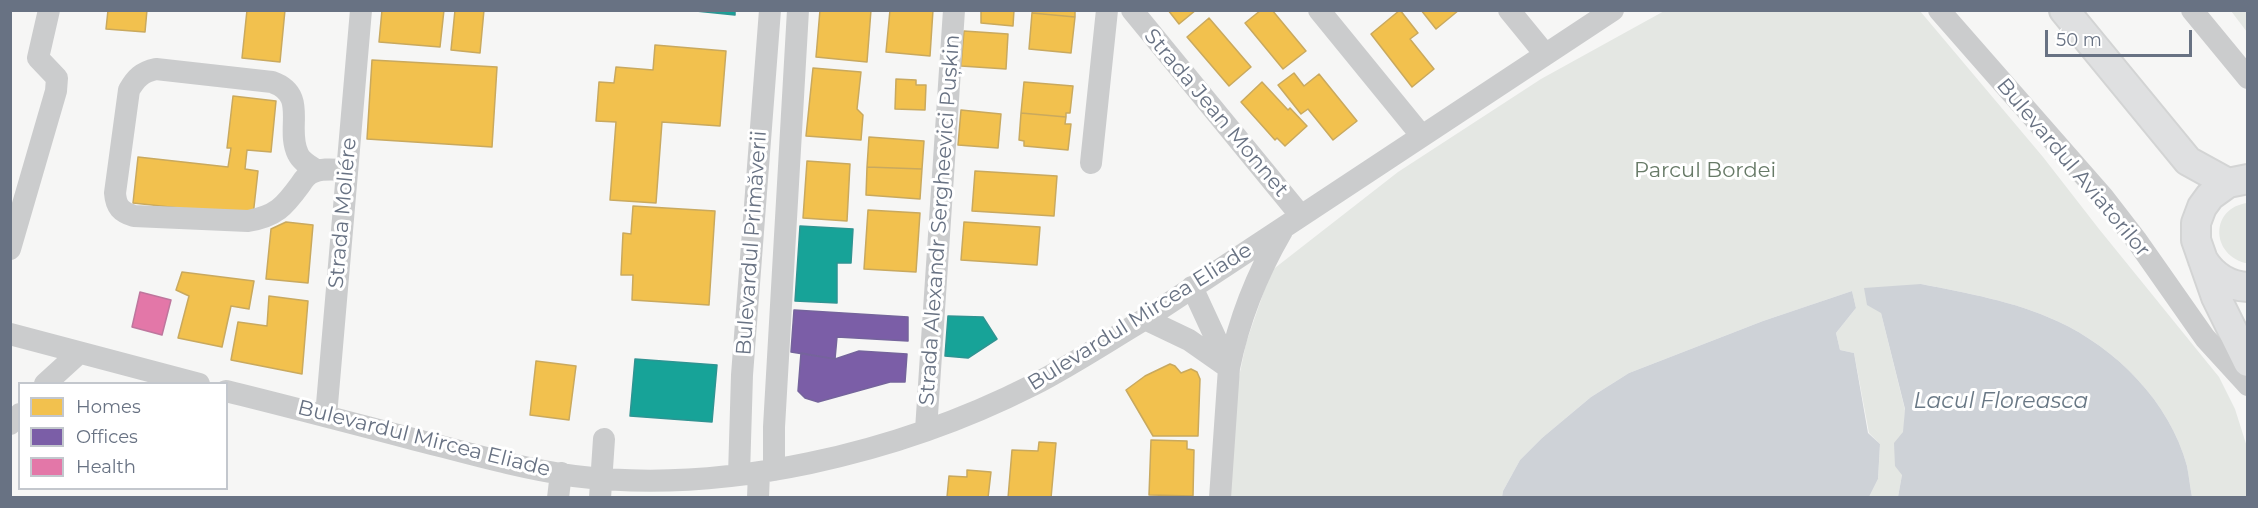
<!DOCTYPE html>
<html>
<head>
<meta charset="utf-8">
<style>
  body { margin:0 }
  #map { position:relative; width:2258px; height:508px; overflow:hidden; background:#f6f6f5; font-family:Montserrat,sans-serif }
  canvas { display:block }
  .frame { position:absolute; inset:0; border:12px solid #687283; pointer-events:none }
  .legend { position:absolute; left:18px; top:382px; width:210px; height:108px; box-sizing:border-box; background:#fff; border:2px solid #c3c7cd; margin:0; padding:8px 10px; list-style:none; font-size:18px; color:#687283 }
  .legend li { display:flex; align-items:center; gap:12px; height:30px }
  .legend b { width:30px; border:2px solid #c3c7cd }
  .scale { position:absolute; left:2045px; top:30px; width:147px; height:27px; box-sizing:border-box; border:3px solid #687283; border-top:0; padding-left:8px; font-size:18px; line-height:21px; white-space:nowrap; color:#687283; -webkit-text-stroke:4px #fff; paint-order:stroke }
</style>
</head>
<body>
<div id="map">
<canvas width="2258" height="508"></canvas>
<div class="frame"></div>
<ul class="legend">
<li><b style="height:16px;background:#f2c14e"></b>Homes</li>
<li><b style="height:16px;background:#7b5ea7"></b>Offices</li>
<li><b style="height:16px;background:#e377a8"></b>Health</li>
</ul>
<div class="scale">50 m</div>
</div>
<script>
const context = document.querySelector('canvas').getContext('2d');
context.lineJoin = 'round';
function paint(path, color) { context.fillStyle = color; context.fill(path, 'evenodd'); }
function strokePath(path, color, width, dash) { context.strokeStyle = color; context.lineWidth = width; context.lineCap = dash ? 'butt' : 'round'; context.setLineDash(dash || []); context.stroke(path); }
function drawText(font, color, halo, rows, align = 'center') {
  context.font = font + ' Montserrat,sans-serif'; context.lineWidth = 6; context.setLineDash([]); context.textBaseline = 'middle'; context.strokeStyle = halo; context.fillStyle = color; for (const [text, x, y, turn = 0] of rows) {
    context.save(); context.translate(x, y); context.rotate((+turn || 0) * Math.PI / 180); context.textAlign = isNaN(turn) ? turn : align; if (halo) context.strokeText(text, 0, 0); context.fillText(text, 0, 0); context.restore();
  }
}
const green = new Path2D(`
  M1666,10L1920,11L2043,157L2099,229L2219,377L2235,409L2247,447L2246,497H2192C2190,487 2189,476 2187,466C2170,402 2116,348 2057,321C2014,301 1966,293 1921,284L1881,313L1905,410L1902,475L1898,497H1869L1878,479L1880,444L1869,433L1854,353L1840,350L1836,333L1856,308L1852,291L1763,321L1629,373L1591,397L1542,438L1520,460L1503,491L1502,497L1225,498L1232,411L1246,343L1271,271L1398,172L1541,79Z
  M2231,11H2247V32Z
  M2247,203L2248,263H2245C2210,253 2211,208 2247,203Z`);
const water = new Path2D(`
  M1921,284C1966,293 2014,301 2057,321C2116,348 2170,402 2187,466C2189,476 2190,487 2192,497H1898L1902,475L1895,466L1894,443L1903,432L1905,409L1881,313L1867,305L1864,288Z
  M1852,291L1856,308L1836,333L1840,350L1854,353L1868,433L1880,444L1878,479L1869,497H1502L1503,491L1520,460L1542,438L1591,397L1629,373L1763,321Z`);
const homes = new Path2D(`
  M108,10H147L145,32L106,29Z
  M247,10H285L280,62L242,58Z
  M382,10H444L440,47L379,42Z
  M455,10H484L480,53L451,50Z
  M820,10H871L867,62L816,57Z
  M890,10H933L930,56L886,52Z
  M981,10H1014L1013,26L981,23Z
  M1033,10H1075V17L1032,13Z
  M1168,10H1196L1179,24Z
  M1261,10H1272L1306,51L1283,69L1245,23Z
  M1400,10L1418,33L1410,39L1434,69L1412,87L1371,34Z
  M1421,10H1459L1436,29Z
  M1032,13L1075,17L1071,53L1029,49Z
  M1209,18L1251,67L1229,86L1187,37Z
  M964,31L1008,34L1006,69L961,66Z
  M655,45L726,51L720,126L662,122L656,203L610,200L616,122L596,121L599,82L614,83L616,67L653,70Z
  M372,60L497,67L492,147L367,139Z
  M813,68L861,72L857,109L863,115L861,140L806,136Z
  M1294,73L1304,86L1319,74L1357,121L1333,140L1308,109L1301,114L1278,85Z
  M896,79L916,80V85H926L925,110L895,109Z
  M1024,82L1073,86L1070,113H1066V117L1021,113Z
  M1262,82L1288,110L1290,108L1307,126L1285,146L1277,138L1275,140L1241,102Z
  M233,96L276,101L271,152L247,150L245,169L258,171L253,216L133,203L138,157L228,167L231,148H227Z
  M961,110L1001,114L998,148L958,145Z
  M1021,113L1066,117L1065,124H1071L1068,150L1024,146V141L1019,140Z
  M869,137L924,141L922,169L867,167Z
  M807,161L850,164L847,221L803,218Z
  M867,167L922,169L920,199L866,195Z
  M975,171L1057,176L1054,216L972,211Z
  M633,206L715,211L709,305L632,300L633,275H621L623,233L631,234Z
  M868,210L920,213L916,272L864,269Z
  M286,222L313,225L308,283L266,279L271,229Z
  M964,222L1040,227L1037,265L961,260Z
  M182,272L254,281L249,309L231,306L222,347L178,338L189,296L176,290Z
  M269,296L308,301L302,374L231,360L238,322L267,326Z
  M536,361L576,366L569,420L530,415Z
  M1170,364L1175,366L1181,373L1191,369L1197,372L1200,379L1198,436H1153L1126,390L1145,376Z
  M1151,440L1187,441V449L1194,450L1193,496L1149,495Z
  M1039,442L1056,443L1051,498H1008L1012,450L1038,451Z
  M967,470L991,472L988,498H940L947,497L949,476L967,477Z`);
const offices = new Path2D(`
  M794,310L908,317V341L837,337L835,359L791,352Z
  M859,351L907,354L905,382H890L818,402L805,398L798,391L801,353L835,359Z`);
const health = new Path2D(`
  M140,292L171,300L162,335L132,327Z`);
const public = new Path2D(`
  M686,10H735V15Z
  M800,226L853,229L851,263H837V303L795,301Z
  M948,316L983,317L997,339L968,358L945,356Z
  M635,359L717,365L712,422L630,416Z`);
const minor = new Path2D(`
  M1132,10L1301,216
  M1319,10L1421,135
  M1509,10L1545,54
  M1939,10L2103,197L2137,241L2205,338L2248,385
  M2192,10L2248,78
  M1091,163L1107,10
  M316,170C310,166 301,161 298,154C285,128 309,95 272,82L156,69C142,72 136,78 129,90L115,193C116,207 121,212 134,216L248,221C276,216 284,207 300,185C304,179 307,174 314,172C323,168 336,170 346,170
  M10,249L56,91L57,78L38,58L49,10
  M1192,287L1229,367
  M1145,319L1189,340L1229,368
  M10,334L199,384
  M45,384L79,353
  M226,391C287,406 348,422 409,438C464,452 518,468 574,476C724,495 899,453 1033,385C1072,365 1108,341 1145,319L1613,10
  M326,416L361,10
  M10,424L20,414
  M926,430L954,10
  M774,470V427L798,10
  M739,475L742,375L770,10
  M558,498L561,473
  M600,498L604,439
  M758,498L759,472
  M1220,498L1229,368C1239,319 1257,274 1282,231`);
const major = new Path2D(`
  M2064,10L2188,161L2228,183
  M2248,179L2228,183L2210,196L2202,207L2196,223V240L2216,297L2248,362
  M2203,260C2213,276 2228,286 2248,287`);
const streetNames = [
  ["Strada Jean Monnet",1216,113,50],
  ["Bulevardul Aviatorilor",2073,168,50],
  ["Strada Moliére",343,213,-85],
  ["Strada Alexandr Sergheevici Pușkin",940,220,-86],
  ["Bulevardul Primăverii",752,243,-86],
  ["Bulevardul Mircea Eliade",1140,317,-32],
  ["Bulevardul Mircea Eliade",424,439,14]
];
const parkNames = [
  ["Parcul Bordei",1705,171]
];
const waterNames = [
  ["Lacul Floreasca",2001,402]
];
paint(green, '#e4e7e3');
paint(water, '#ced2d7');
paint(homes, '#f2c14e');
strokePath(homes, '#c9a95e', 1.5);
paint(offices, '#7b5ea7');
strokePath(offices, '#75649c', 1.5);
paint(health, '#e377a8');
strokePath(health, '#be769d', 1.5);
paint(public, '#17a398');
strokePath(public, '#2f9492', 1.5);
strokePath(major, '#d3d4d4', 32);
strokePath(minor, '#cbcccd', 22);
strokePath(major, '#dfe0e1', 28);
drawText('21px', '#687283', '#fff', streetNames);
drawText('21px', '#677a67', '#fff', parkNames);
drawText('italic 22px', '#697885', '#fff', waterNames);
</script>
</body>
</html>
